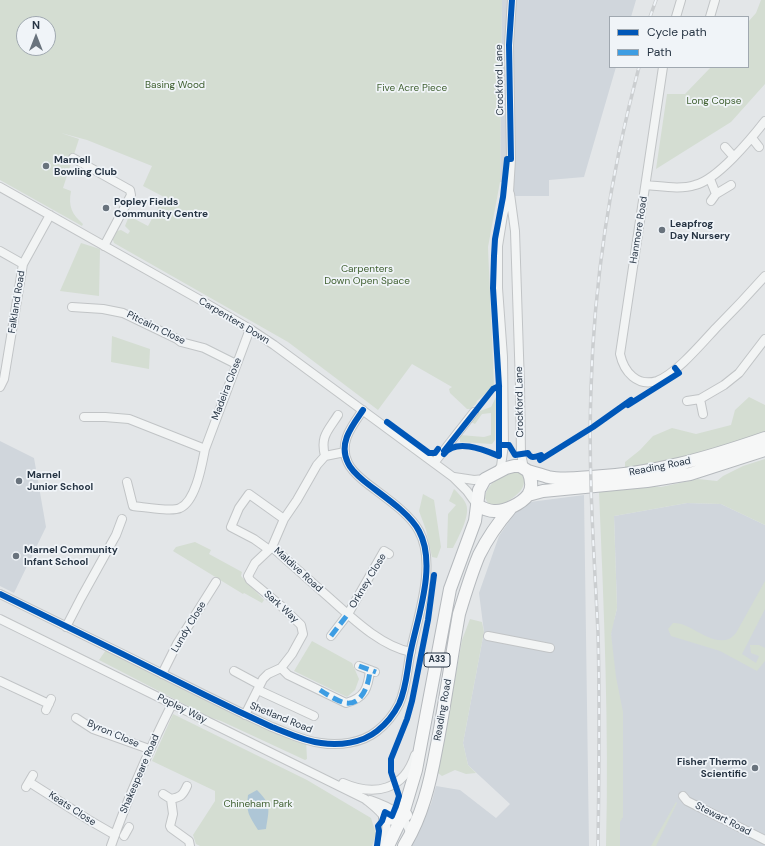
<!DOCTYPE html>
<html>
<head>
<meta charset="utf-8">
<style>
  body { margin:0 }
  #map { position:relative; width:765px; height:846px; overflow:hidden; background:#e3e6e8; font-family:"DM Sans",sans-serif }
  canvas { display:block }
  .legend { position:absolute; left:609px; top:16px; width:140px; height:52px; box-sizing:border-box; background:#f0f4f8; border:1px solid #a0a8b0; margin:0; padding:5px 7px; list-style:none; font-size:12px; color:#273544 }
  .legend li { display:flex; align-items:center; gap:8px; height:20px }
  .legend b { width:20px; border:1px solid #a0a8b0 }
  .north { position:absolute; left:16px; top:16px; width:40px; height:40px; box-sizing:border-box; background:#f0f4f8; border:1px solid #a0a8b0; border-radius:50%; rotate:0deg; font-size:11px; font-weight:700; line-height:16px; text-align:center; color:#273544 }
  .north::after { content:''; display:block; margin:auto; width:14px; height:18px; background:#69737d; clip-path:polygon(50% 0,100% 100%,50% 72%,0 100%) }
</style>
</head>
<body>
<div id="map">
<canvas width="765" height="846"></canvas>
<ul class="legend">
<li><b style="height:5px;background:#0057b8"></b>Cycle path</li>
<li><b style="height:5px;background:#3d9de3"></b>Path</li>
</ul>
<div class="north">N</div>
</div>
<script>
const context = document.querySelector('canvas').getContext('2d');
context.lineJoin = 'round';
function paint(path, color) { context.fillStyle = color; context.fill(path, 'evenodd'); }
function strokePath(path, color, width, dash) { context.strokeStyle = color; context.lineWidth = width; context.lineCap = dash ? 'butt' : 'round'; context.setLineDash(dash || []); context.stroke(path); }
function drawText(font, color, halo, rows, align = 'center') {
  context.font = font + ' "DM Sans",sans-serif'; context.lineWidth = 3.5; context.setLineDash([]); context.textBaseline = 'middle'; context.strokeStyle = halo; context.fillStyle = color; for (const [text, x, y, turn = 0] of rows) {
    context.save(); context.translate(x, y); context.rotate((+turn || 0) * Math.PI / 180); context.textAlign = isNaN(turn) ? turn : align; if (halo) context.strokeText(text, 0, 0); context.fillText(text, 0, 0); context.restore();
  }
}
const built = new Path2D(`
  M502,0H636L631,17H610V67H616L584,177L549,180V196H512V182H500Z
  M0,441L34,458L46,527L14,593L0,586Z
  M584,495L589,846H409L431,804L436,786L460,790L496,818L510,804L468,765L463,743L484,632L479,593L499,536L514,514L530,502Z
  M687,503L721,504L765,525V846H612L611,619L614,620L617,608L614,516Z`);
const green = new Path2D(`
  M0,0H502L500,182L488,247L494,386L477,401L476,404L470,409H467L450,393L449,389L452,387L412,364L378,410L288,342L114,243L112,237L116,231L121,230L128,234L130,231L125,226L129,216L148,226L164,197L143,186L152,166L87,140L61,133L79,139L63,188L71,191C68,207 72,214 83,224L82,226L0,180ZM24,24H48V48H24Z
  M761,0H765V84L731,122L656,169L667,94H685L711,67H748V22L756,13Z
  M81,243L100,249L99,296L60,291Z
  M112,336L150,349L149,369L111,362Z
  M496,397L495,440L492,444L460,442V435L484,437L491,435V413L482,414L475,424L471,422L477,412L491,407Z
  M749,397L765,405V432L685,459L635,469L625,467V462L640,450L653,436L672,428L696,434L731,425L735,410Z
  M765,459V525L721,504L687,503L614,516L617,608L611,634L616,677L623,712V817L620,822V846H606C609,728 604,610 599,492L653,486L661,487L698,479L717,481L723,476L743,466Z
  M516,471L522,473C531,490 510,500 497,507L489,505L485,498C487,481 502,477 516,471Z
  M454,489C458,493 464,499 466,504C471,515 458,538 453,548H447L448,514L456,505L449,501Z
  M423,494L434,500L441,547L437,558L432,557L426,530L419,511Z
  M195,542L211,550L209,554L242,572L241,576L264,600L262,603L244,593L243,594L173,551L176,547Z
  M765,581V609L742,654L756,663L759,656L751,653L750,645H759L765,648V661L757,671L720,651L671,636L668,629L673,623C691,622 709,646 729,639C731,638 734,635 736,633Z
  M470,619L482,622L484,632L463,743L468,765L476,773L466,774L455,770L442,776L438,773L462,640Z
  M312,641L352,663L359,679L355,690L347,697L294,671Z
  M108,647L306,740L307,759L305,760L221,721L209,717L99,660Z
  M173,714L307,780L371,818L376,834L372,846H200L196,844L193,835L215,801V791L152,761Z
  M676,802L677,803L656,846H651Z`);
const water = new Path2D(`
  M257,790C272,805 269,809 266,829L258,830C249,815 246,813 248,795Z`);
const minor = new Path2D(`
  M676,17L681,0
  M710,17L715,0
  M663,67L620,354C624,372 637,387 657,381C676,374 702,343 716,328C733,311 749,294 765,276
  M752,138L759,147
  M725,147L733,156
  M73,158L130,190L131,195L104,246
  M710,179L716,194
  M646,185C661,186 680,190 695,185C717,180 751,139 765,121
  M0,187L209,305L250,329L274,345L453,477L467,491L477,505
  M510,194L515,231L520,386L521,454L524,468
  M711,201L716,194L731,185
  M0,251L23,264
  M72,307L103,309L123,313L177,339L181,342L204,348L236,364
  M0,387L4,379L23,264L50,215
  M700,399L703,414
  M687,401L700,399L724,385L739,373L765,339
  M84,417H105L129,419L205,449
  M325,456C320,436 328,431 338,415
  M434,463L474,412
  M497,473L501,466L504,445L503,357L498,288V246L503,215L509,192L511,159L509,45L512,0
  M454,477L474,480L485,479
  M127,482L133,506C144,507 172,512 180,508C196,501 202,464 205,449L250,329
  M272,547C289,562 307,578 325,594C348,614 379,646 411,652
  M268,549L254,539L231,527L239,508L249,494L284,519
  M0,594C68,627 137,661 205,695C227,706 250,717 272,727C288,733 303,741 321,743C339,746 362,743 377,731C386,724 394,714 399,704C407,687 407,668 411,650C418,616 437,564 419,531C409,512 380,494 364,481C358,476 351,470 348,463C338,443 352,426 363,410
  M0,619L365,799C386,816 391,818 383,846
  M66,627L81,598L116,535L122,519
  M331,636L348,614L384,551L389,554
  M488,636L550,648
  M359,666L375,672
  M281,668L288,675L346,703C365,698 368,688 370,670
  M234,671L260,685
  M162,674L177,644L216,582
  M0,681L49,704
  M258,690L314,716
  M46,710L51,699
  M245,715L263,679L268,674L281,668L292,654L303,634L301,625L280,605L250,580L248,576L255,563L272,547L284,519L297,500L317,465L325,456L345,452
  M76,718L93,729L149,749
  M29,782L89,820L115,835
  M343,783C375,797 404,790 415,755
  M26,787L33,775
  M163,794L171,799C181,797 183,795 187,786
  M683,796L687,801L765,840
  M171,799L173,814L170,826L171,828L189,841L190,846
  M370,800C390,807 405,814 411,835
  M124,836L129,827
  M111,846C128,797 149,750 172,704`);
const highway = new Path2D(`
  M528,471C535,473 542,475 548,477C562,480 577,478 591,477C653,474 707,458 765,438
  M528,495L543,491L647,481L690,474L765,450
  M385,818L396,819L406,815
  M388,846L402,817L416,770L450,589L475,521L479,490L485,479L506,468L514,466H520L528,471C531,478 533,488 528,495C522,503 505,512 494,511C488,511 482,508 477,505
  M404,846C422,817 430,783 436,750C445,705 451,659 459,614C465,594 471,574 479,555C487,539 498,523 510,509`);
const rail = new Path2D(`
  M650,17L656,0
  M598,846C599,775 600,704 598,633C594,552 588,471 591,389C594,280 611,172 639,67`);
const quiet = new Path2D(`
  M331,636L348,614
  M359,666L376,672
  M320,690C326,694 339,702 346,703C363,705 369,683 370,670`);
const cycleway = new Path2D(`
  M628,405L679,373L675,368
  M387,422L429,453H435L438,449
  M500,445H509L515,455L528,453C531,459 535,457 541,455L543,458
  M444,451L493,389L499,386
  M444,454C456,438 484,450 499,456V386L493,288L494,256L495,239L503,197L507,159H511L509,45L512,0
  M540,460L593,427L631,400
  M0,594C68,627 137,661 205,695C227,706 250,717 272,727C288,733 303,741 321,743C339,746 362,743 377,731C386,724 394,714 399,704C407,687 407,668 411,650C418,616 437,564 419,531C409,512 380,494 364,481C358,476 351,470 348,463C338,443 352,426 363,410
  M377,846L379,831L378,826L382,821L385,812L392,816L396,806L399,796L391,772V759L407,719L412,701L428,620L434,575`);
const markers = [
  [46,166,4,"#69737d"],
  [106,208,4,"#69737d"],
  [662,230,4,"#69737d"],
  [19,481,4,"#69737d"],
  [16,556,4,"#69737d"],
  [755,768,4,"#69737d"]
];
const shields = [
  [437,660,26]
];
const shieldNames = [
  ["A33",437,660]
];
const streetNames = [
  ["Crockford Lane",500,80,-91],
  ["Hanmore Road",639,230,-81],
  ["Falkland Road",17,302,-81],
  ["Carpenters Down",234,321,31],
  ["Pitcairn Close",156,328,26],
  ["Madeira Close",227,389,-69],
  ["Crockford Lane",520,402,-91],
  ["Reading Road",660,467,-11],
  ["Maldive Road",298,570,42],
  ["Orkney Close",368,581,-59],
  ["Sark Way",281,607,42],
  ["Lundy Close",189,627,-59],
  ["Popley Way",182,709,26],
  ["Reading Road",443,710,-80],
  ["Shetland Road",281,718,22],
  ["Byron Close",113,734,23],
  ["Shakespeare Road",140,774,-67],
  ["Keats Close",72,809,33],
  ["Stewart Road",723,819,27]
];
const parkNames = [
  ["Basing Wood",175,85],
  ["Five Acre Piece",412,88],
  ["Long Copse",714,101],
  ["Carpenters",367,269],
  ["Down Open Space",367,281],
  ["Chineham Park",258,804]
];
const poiNames = [
  ["Marnell",54,160],
  ["Bowling Club",54,172],
  ["Popley Fields",114,202],
  ["Community Centre",114,214],
  ["Leapfrog",670,224],
  ["Day Nursery",670,236],
  ["Marnel",27,475],
  ["Junior School",27,487],
  ["Marnel Community",24,550],
  ["Infant School",24,562],
  ["Fisher Thermo",747,762,"right"],
  ["Scientific",747,774,"right"]
];
paint(built, '#d0d6dc');
paint(green, '#d4ddd2');
paint(water, '#aec6d6');
strokePath(minor, '#c1c4c6', 10);
strokePath(highway, '#b5b9bd', 14);
strokePath(minor, '#f2f4f4', 8);
strokePath(highway, '#f6f7f7', 12);
strokePath(rail, '#cbced0', 3.5);
strokePath(rail, '#f0f4f8', 2, [6]);
strokePath(quiet, '#3d9de3', 5, [10, 5]);
strokePath(cycleway, '#0057b8', 6);
for (const [x, y, r, color] of markers) { const dot = new Path2D(); dot.arc(x, y, r, 0, 2 * Math.PI); context.fillStyle = color; context.fill(dot); strokePath(dot, '#f0f4f8', 1.5); }
for (const [x, y, w] of shields) { const box = new Path2D(); box.roundRect(x - w / 2, y - 7, w, 14, 3); context.fillStyle = '#f0f4f8'; context.fill(box); strokePath(box, '#273544', 1); }
drawText('bold 9px', '#273544', null, shieldNames);
drawText('10px', '#273544', '#f0f4f8', streetNames);
drawText('10px', '#416132', '#f0f4f8', parkNames);
drawText('bold 10px', '#273544', '#f0f4f8', poiNames, 'left');
</script>
</body>
</html>
